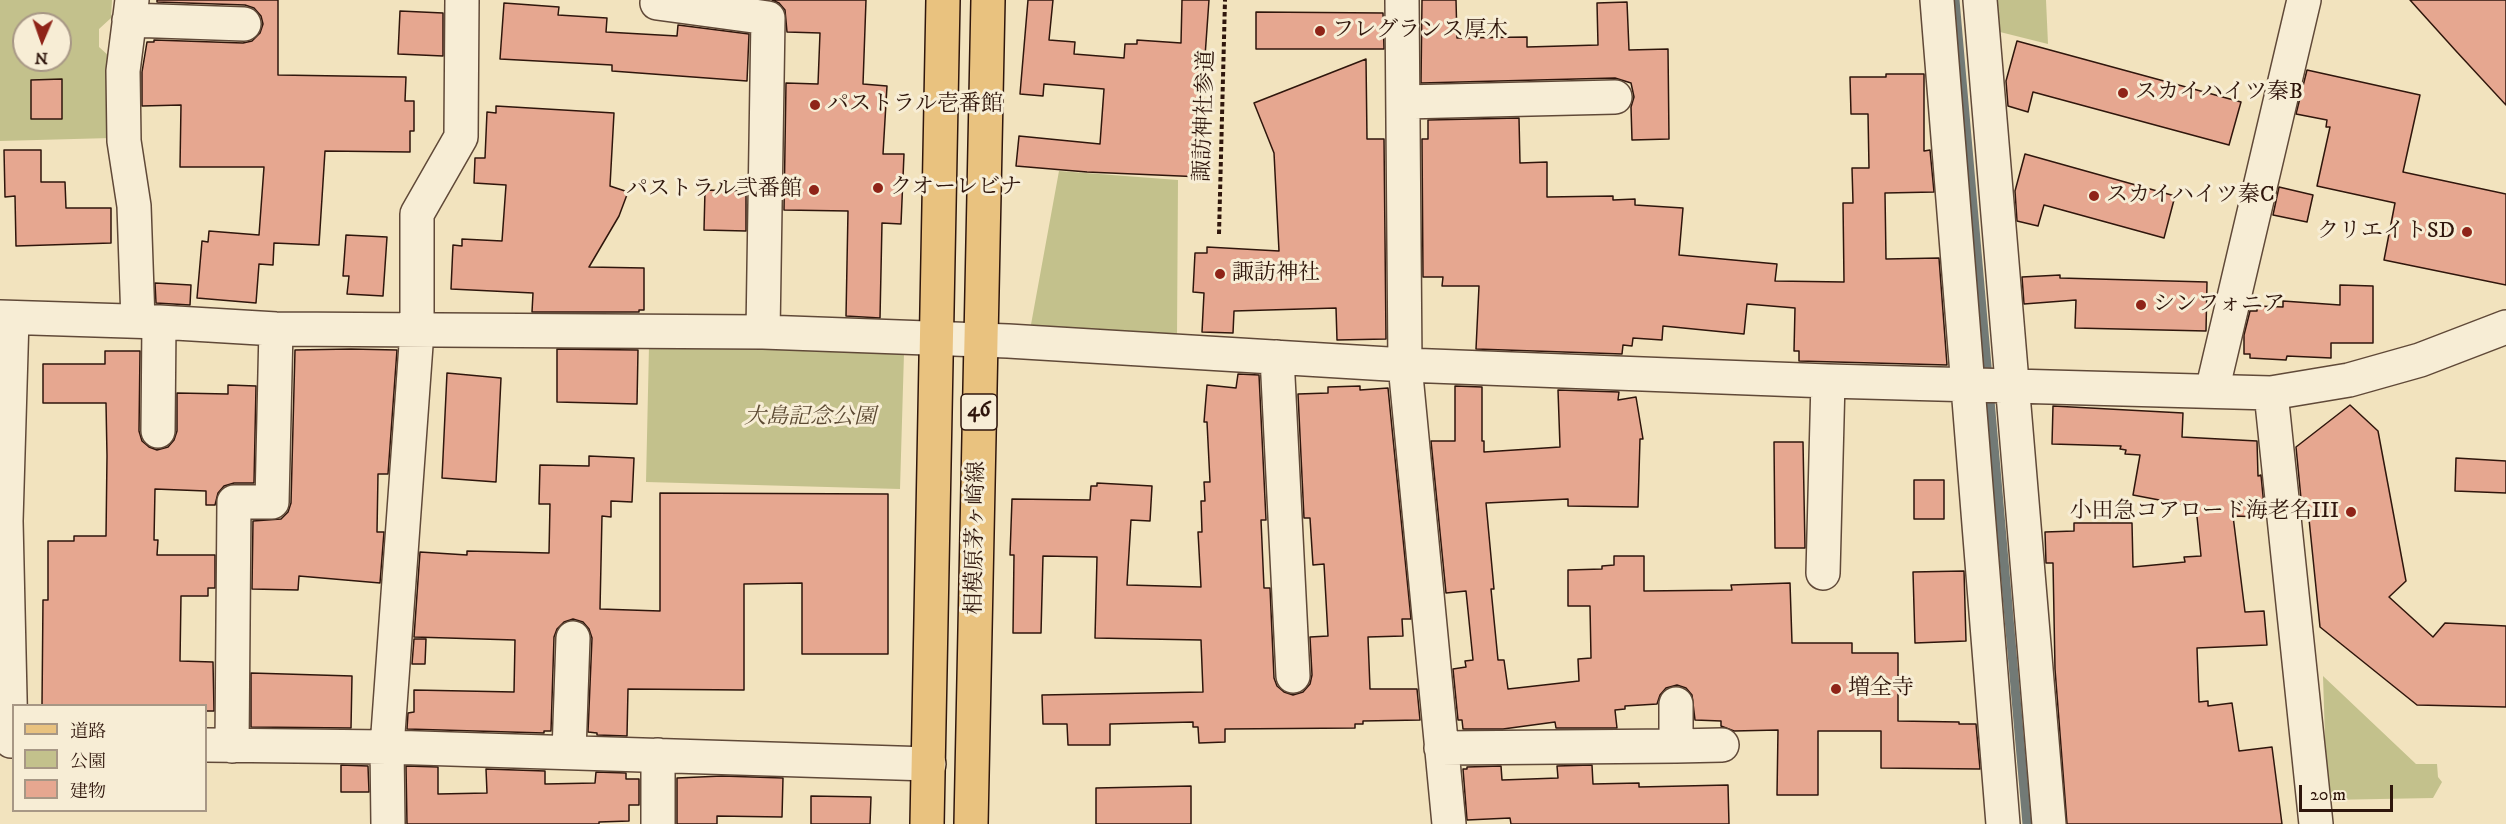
<!DOCTYPE html>
<html>
<head>
<meta charset="utf-8">
<style>
  body { margin:0 }
  #map { position:relative; width:2506px; height:824px; overflow:hidden; background:#f2e3be; font-family:"IM FELL DW Pica","Noto Serif JP",serif }
  canvas { display:block }
  .legend { position:absolute; left:12px; top:704px; width:195px; height:108px; box-sizing:border-box; background:#f7edd5; border:2px solid #a79785; margin:0; padding:8px 10px; list-style:none; font-size:18px; color:#2f160c }
  .legend li { display:flex; align-items:center; gap:12px; height:30px }
  .legend b { width:30px; border:2px solid #a79785 }
  .north { position:absolute; left:12px; top:12px; width:60px; height:60px; box-sizing:border-box; background:#f7edd5; border:2px solid #a79785; border-radius:50%; rotate:182deg; font-size:16px; font-weight:700; line-height:24px; text-align:center; color:#2f160c }
  .north::after { content:''; display:block; margin:auto; width:21px; height:27px; background:#8f2418; clip-path:polygon(50% 0,100% 100%,50% 72%,0 100%) }
  .scale { position:absolute; left:2299px; top:785px; width:94px; height:27px; box-sizing:border-box; border:3px solid #2f160c; border-top:0; padding-left:8px; font-size:18px; line-height:21px; white-space:nowrap; color:#2f160c; -webkit-text-stroke:4px #f7edd5; paint-order:stroke }
</style>
</head>
<body>
<div id="map">
<canvas width="2506" height="824"></canvas>
<ul class="legend">
<li><b style="height:8px;background:#e9c27f"></b>道路</li>
<li><b style="height:16px;background:#c3c18c"></b>公園</li>
<li><b style="height:16px;background:#e6a790"></b>建物</li>
</ul>
<div class="north">N</div>
<div class="scale">20 m</div>
</div>
<script>
const context = document.querySelector('canvas').getContext('2d');
context.lineJoin = 'round';
function paint(path, color) { context.fillStyle = color; context.fill(path, 'evenodd'); }
function strokePath(path, color, width, dash) { context.strokeStyle = color; context.lineWidth = width; context.lineCap = dash ? 'butt' : 'round'; context.setLineDash(dash || []); context.stroke(path); }
function drawText(font, color, halo, rows, align = 'center') {
  context.font = font + ' "IM FELL DW Pica","Noto Serif JP",serif'; context.lineWidth = 6; context.setLineDash([]); context.textBaseline = 'middle'; context.strokeStyle = halo; context.fillStyle = color; for (const [text, x, y, turn = 0] of rows) {
    context.save(); context.translate(x, y); context.rotate((+turn || 0) * Math.PI / 180); context.textAlign = isNaN(turn) ? turn : align; if (halo) context.strokeText(text, 0, 0); context.fillText(text, 0, 0); context.restore();
  }
}
const green = new Path2D(`
  M0,0H112L111,18L99,29V47L109,56L111,138L0,141ZM24,24H60V60H24Z
  M1990,0H2046L2048,44L1992,30Z
  M1059,171L1178,180L1177,337L1030,330Z
  M649,346L904,353L900,489L646,482Z
  M2323,676L2416,764H2437L2438,777L2442,782L2433,798L2327,800Z`);
const stream = new Path2D(`
  M1955,0L2027,824`);
const building = new Path2D(`
  M157,0H278V75L406,77L405,101H414V131H410V152L325,151L319,245L274,243L273,265L259,264L256,303L197,298L202,241L208,242L209,231L259,235L264,167H180L181,105L142,106V72L147,42H154V40L243,43L252,41L260,33L263,24L261,16L254,8L245,5L157,2Z
  M772,0H866L863,84L887,86L883,154H904L901,224L882,223L880,318L846,316L848,211L784,210L786,83L818,84L820,33L787,32L785,10L779,3Z
  M1028,0H1053L1049,40L1075,42L1074,54L1124,58L1125,44H1137V40L1181,43L1182,0H1209L1202,99L1207,100L1203,177L1087,172L1016,166L1019,136L1100,144L1104,89L1044,84L1043,96L1020,94Z
  M1422,0H1456L1457,38L1527,37V47L1598,45L1597,3L1627,2L1629,50L1668,49L1669,139L1632,140L1631,107L1634,97L1631,83L1615,78L1421,83Z
  M2410,0H2506V105L2456,51Z
  M504,3L559,7L558,15L607,18L606,32L677,36L678,25L749,34L747,81L612,71V65L500,59Z
  M400,11L443,13V56L398,54Z
  M1256,12L1383,13L1384,49H1256Z
  M2017,41L2241,102L2229,145L2033,92L2028,112L2008,106L2006,81Z
  M1366,59L1367,139H1384L1386,339L1337,340L1336,308L1234,311L1233,333L1202,332L1204,293L1193,292L1195,253H1207V247L1279,251L1274,153L1254,103Z
  M2307,70L2420,95L2403,172L2506,194V285L2384,260L2395,203L2317,186L2330,127H2326L2327,120L2296,114Z
  M1886,74H1924V151L1930,150L1934,192L1885,193L1886,259L1939,258L1947,365L1799,361V351H1794L1795,308L1747,304L1744,334L1663,326L1662,340L1633,338L1632,346L1623,345L1622,354L1476,349L1479,286H1442L1443,277H1423L1422,139H1428V120L1519,118L1520,163L1547,162V197L1613,196V200L1635,199V205L1683,208L1679,255L1777,264L1775,281L1844,282L1843,203H1853L1852,168H1869L1868,114H1851L1850,77H1886Z
  M62,79V119H31V80Z
  M496,106L614,113L610,186L628,192L619,216L589,267L644,268V310H639V312H532L533,293L451,289L453,245L462,246V239L502,241L506,185L474,183L475,158H485L487,112L496,113Z
  M4,150H41V182H65L66,208H111V243L16,246L15,196L5,197Z
  M2025,154L2175,196L2164,238L2044,205L2038,226L2017,221L2015,191Z
  M2279,187L2313,195L2307,222L2273,215Z
  M705,190L746,191V231L704,230Z
  M346,235L387,237L383,296L347,294L349,276H343Z
  M2060,275V278L2207,282L2206,331L2075,328L2076,300L2024,304L2022,277Z
  M155,283L191,285L190,305L156,303Z
  M2340,285L2373,286V343H2331V358L2287,356L2286,360L2250,358V354H2244V335L2250,311H2257V306L2283,307V301L2340,305Z
  M351,349L397,350L388,474H378L377,532H384L380,583L299,576L298,590L252,589L253,521L281,519L288,512L291,503L295,350Z
  M557,349L638,350L637,404L557,402Z
  M105,351H140L139,431L142,441L149,447L157,450L168,447L174,440L177,431V393L228,394V385L256,386L254,483H234L224,486L218,493L215,505H206V491L155,489L154,540H158L157,555H215V588H208V596H181L180,661L213,662L214,711H206V705H42L43,600H48V541H74V536H106L107,456L106,403H43V364H105Z
  M447,373L501,378L496,482L442,478Z
  M1238,374L1259,375L1266,520H1261L1264,588H1270L1274,678L1277,686L1284,692L1293,695L1303,692L1310,684L1312,675L1310,637L1328,636L1324,564L1313,565L1310,518H1304L1298,394L1328,393V387L1360,386V390L1388,388L1411,619H1402L1403,636L1368,637L1370,689H1417L1420,720L1363,721V724H1355V728L1225,729V742L1199,743L1198,727H1193V722L1110,724V745H1068L1067,724H1043L1042,695L1203,692L1201,640L1095,638L1097,557L1043,556L1041,633H1013L1014,555H1010L1012,499L1090,500L1091,486H1097V483L1152,486L1150,521L1131,520L1127,585L1201,587L1198,532H1202L1201,501H1205L1204,482H1210L1207,422H1204L1207,385L1236,388Z
  M1455,386L1482,387V441H1484V452L1560,447L1558,390L1619,392L1618,400L1636,397L1643,439H1640L1638,507L1568,506V499L1486,503L1494,589H1491L1498,660H1504L1508,689L1579,681L1578,659L1591,658L1590,606H1568V570L1602,569V566L1614,565V556H1644V591L1732,590L1731,585L1790,583L1792,643H1852V653H1898V721L1959,722V724H1976L1980,769L1881,768V731H1818V795H1777L1778,730L1734,731L1721,726V721L1695,720L1692,695L1686,688L1677,685L1666,688L1660,695L1657,704L1625,706V709L1615,710L1617,728H1556L1555,722L1503,729H1463L1462,720H1458L1453,669L1466,667L1465,661L1473,660L1466,591L1446,593L1431,441H1455Z
  M2350,405L2378,431L2406,581L2389,597L2433,637L2445,623L2506,626V707L2417,705L2320,627L2309,519H2303L2296,447Z
  M2053,406L2183,413L2182,437L2257,441L2258,476L2261,475L2265,517L2233,516L2245,612L2264,611L2267,645L2197,648L2199,702L2208,701V706L2232,703L2239,751L2272,747L2282,824H2067L2055,669L2053,563H2046L2045,532L2074,531V523H2132L2133,567L2185,562L2184,557L2201,556L2196,507L2133,495L2140,455L2125,454L2126,450L2120,449L2121,446L2052,444Z
  M1774,442H1803L1805,548H1775Z
  M589,456L634,458L632,502L611,501V517L602,516L600,609L660,611V493L888,494V654H802V583L744,584V690L628,689L627,736L597,735V733L588,732L592,638L589,629L583,622L573,619L564,622L557,629L554,637L551,731H544V733L407,729L408,713L414,712V690L514,692L515,640L414,637L420,552L467,555V551L549,553L550,504H539L540,465L589,466Z
  M2456,458L2506,461V493L2455,491Z
  M1914,480H1944V519H1914Z
  M1964,571L1966,641L1915,643L1913,572Z
  M414,639H426L425,664H412Z
  M251,673L352,676L351,728L251,727Z
  M341,765L368,766L369,792H341Z
  M1592,765L1593,784L1639,783V787L1728,785L1729,824H1511L1510,818L1467,820L1463,769H1467V767L1501,766L1502,780L1558,778L1557,766Z
  M406,766L438,767V794L487,793L486,769L545,771V784L595,783L596,772L626,773V779H639V805H629V821L599,822V824H407Z
  M722,776L783,778L782,817L717,816V824H677V778Z
  M1191,786V824H1096V788Z
  M811,796L871,797L870,824H811Z`);
const path = new Path2D(`
  M1219,234L1225,0`);
const minor = new Path2D(`
  M132,0L123,71L124,141L134,206L138,321
  M1402,0L1405,365L1449,824
  M1937,0L2003,824
  M1980,0L2049,824
  M657,3L768,18L763,332
  M129,20L244,24
  M1404,102L1615,97
  M0,317L159,322L276,329L763,332L1008,341L1405,365L1828,381L2271,393L2349,380L2420,360L2506,327
  M1277,357L1293,676
  M2212,391L2304,0
  M2271,393L2316,824
  M158,431L159,322
  M1823,573L1828,381
  M11,741L6,521L12,318
  M206,745L387,747L929,764
  M232,746L234,502H272L276,329
  M1676,746L1722,745
  M1441,748L1676,746V704
  M569,752L573,638
  M658,755V824
  M388,824L387,747L417,331V214L461,137L462,0`);
const major = new Path2D(`
  M927,824L943,0
  M971,824L988,0`);
const markers = [
  [1320,31,6,"#8f2418"],
  [2123,93,6,"#8f2418"],
  [815,105,6,"#8f2418"],
  [878,188,6,"#8f2418"],
  [814,190,6,"#8f2418"],
  [2094,196,6,"#8f2418"],
  [2467,232,6,"#8f2418"],
  [1220,274,6,"#8f2418"],
  [2141,305,6,"#8f2418"],
  [2351,512,6,"#8f2418"],
  [1836,689,6,"#8f2418"]
];
const shields = [
  [979,412,36]
];
const shieldNames = [
  ["46",979,412]
];
const poiNames = [
  ["フレグランス厚木",1332,31],
  ["スカイハイツ秦B",2135,93],
  ["パストラル壱番館",827,105],
  ["クオーレビナ",890,188],
  ["パストラル弐番館",802,190,"right"],
  ["スカイハイツ秦C",2106,196],
  ["クリエイトSD",2455,232,"right"],
  ["諏訪神社",1232,274],
  ["シンフォニア",2153,305],
  ["小田急コアロード海老名III",2339,512,"right"],
  ["増全寺",1848,689]
];
const streetNames = [
  ["諏訪神社参道",1206,116,-88],
  ["相模原茅ヶ崎線",977,538,-89]
];
const parkNames = [
  ["大島記念公園",810,418]
];
paint(green, '#c3c18c');
strokePath(stream, '#727a76', 9);
paint(building, '#e6a790');
strokePath(building, '#2f160c', 1.5);
strokePath(minor, '#604938', 36);
strokePath(major, '#2f160c', 36);
strokePath(path, '#2f160c', 4, [4.5, 3]);
strokePath(minor, '#f7edd5', 33);
strokePath(major, '#e9c27f', 33);
for (const [x, y, r, color] of markers) { const dot = new Path2D(); dot.arc(x, y, r, 0, 2 * Math.PI); context.fillStyle = color; context.fill(dot); strokePath(dot, '#f7edd5', 2); }
for (const [x, y, w] of shields) { const box = new Path2D(); box.roundRect(x - w / 2, y - 18, w, 36, 4.5); context.fillStyle = '#f7edd5'; context.fill(box); strokePath(box, '#2f160c', 1.5); }
drawText('bold 21px', '#2f160c', null, shieldNames);
drawText('22px', '#2f160c', '#f7edd5', poiNames, 'left');
drawText('22px', '#2f160c', '#f7edd5', streetNames);
drawText('italic 22px', '#5b4932', '#f7edd5', parkNames);
</script>
</body>
</html>
